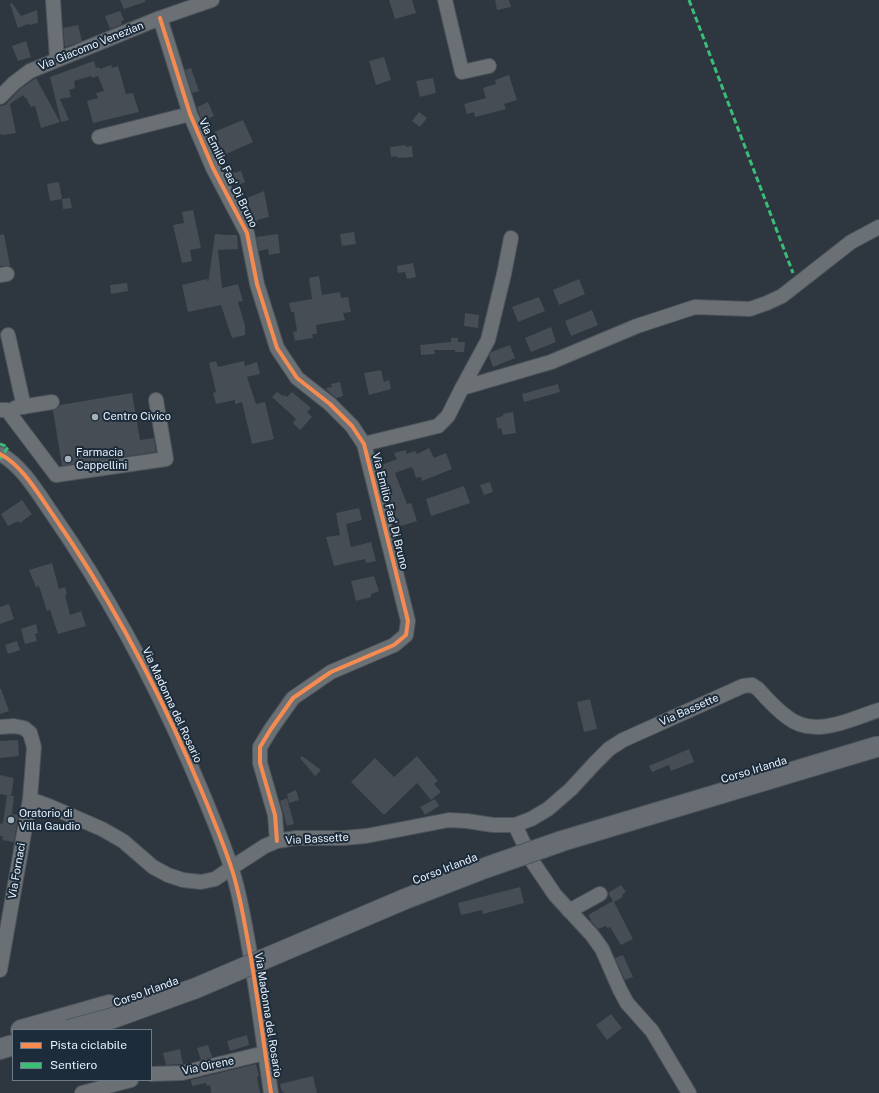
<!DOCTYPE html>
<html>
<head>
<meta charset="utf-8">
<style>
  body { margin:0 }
  #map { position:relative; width:879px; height:1093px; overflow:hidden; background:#2e363f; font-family:"Public Sans",sans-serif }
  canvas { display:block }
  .legend { position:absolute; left:12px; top:1029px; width:140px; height:52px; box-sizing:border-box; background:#1d2c3b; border:1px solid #6e7b88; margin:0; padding:5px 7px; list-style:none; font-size:12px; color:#e7f1fb }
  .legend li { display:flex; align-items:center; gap:8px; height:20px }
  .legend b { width:20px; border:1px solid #6e7b88 }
</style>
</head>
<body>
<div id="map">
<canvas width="879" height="1093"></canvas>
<ul class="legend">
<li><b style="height:5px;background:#f68b52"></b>Pista ciclabile</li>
<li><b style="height:5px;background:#3abd76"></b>Sentiero</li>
</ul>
</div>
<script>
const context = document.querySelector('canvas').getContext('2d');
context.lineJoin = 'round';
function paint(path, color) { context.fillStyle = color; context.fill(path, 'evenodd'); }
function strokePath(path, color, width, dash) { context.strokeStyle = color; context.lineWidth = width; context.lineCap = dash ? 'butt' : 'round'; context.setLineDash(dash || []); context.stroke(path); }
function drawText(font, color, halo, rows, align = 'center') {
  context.font = font + ' "Public Sans",sans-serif'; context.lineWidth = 4; context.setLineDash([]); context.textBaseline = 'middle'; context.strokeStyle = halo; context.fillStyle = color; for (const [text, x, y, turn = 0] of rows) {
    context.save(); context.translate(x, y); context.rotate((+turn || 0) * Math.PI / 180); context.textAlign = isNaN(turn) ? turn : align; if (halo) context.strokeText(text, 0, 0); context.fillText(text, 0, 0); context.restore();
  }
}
const building = new Path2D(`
  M120,0H145V2L124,9Z
  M389,0H412L416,13L395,19Z
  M495,0H509L511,7L497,10Z
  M12,3L21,16L37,10L38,23L30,25L28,24L18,28L10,4Z
  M120,11L124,20L121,21L122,24L110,29L105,16Z
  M78,25L82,41L65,47L63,28Z
  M26,41L31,57L18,61L12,46Z
  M384,57L391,80L376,85L369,61Z
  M94,61L96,68L99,67L100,69L111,65L112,68L118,66L126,94L133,93L139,112L93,123L87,101L98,98L96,93L104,91L98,76L92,78L91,76L74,81L75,88L69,90L71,97L60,99L69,120L61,122L50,77Z
  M191,68L199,91L192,93L185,70Z
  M509,75L517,100L504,104L506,109L487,114L475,117L474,112L467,114L464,104L486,98L483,88L496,84L495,80Z
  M36,78L60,122L41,128L35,106L31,107L26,98H25L23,95L10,104L16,133L4,135L0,134V106L5,105L20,89Z
  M433,78L436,93L420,97L416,81Z
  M208,102L214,116L202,121L197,107Z
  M419,112L427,118L420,127L412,121Z
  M243,120L253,142L224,155L214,132Z
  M406,145V147L412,146L413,157L397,158V156L391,157L390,147Z
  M230,165L234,173L241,171L245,182L236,186L234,180L230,182L223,168Z
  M59,182L62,199L70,198L72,208L63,209L62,199L50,201L47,184Z
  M264,191L269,217L257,220L258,224L252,225L248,217L246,205L248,204L247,198Z
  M193,210L201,248L190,250L192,261L182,263L173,225L184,223L182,212Z
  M354,232L356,244L342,246L340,234Z
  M4,234L10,266H0V235Z
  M215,234L226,235H237L238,249L218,250L222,288L238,284L243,301L238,302L245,326V335L232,338L221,305L188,312L182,285L207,279L208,283Z
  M278,234L280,253L269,255L268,249L259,251L256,237Z
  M413,263L416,277L407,279L405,272L398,273L397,266Z
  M319,276L322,295L340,292L341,298L348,297L351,312L343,313L345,320L316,325L317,334H312L313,338L295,341L293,332L297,331L294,312H291L289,303L312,299L309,278Z
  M579,279L585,294L559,305L553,290Z
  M127,283L128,291L111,294L110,285Z
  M539,297L545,311L518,322L512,307Z
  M592,310L598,325L571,336L565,321Z
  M465,313L479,315L478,328L464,326Z
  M551,327L556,342L531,352L525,338Z
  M451,338H458V342H465L464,352H455V350H434L435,354L421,355L420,345L451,342Z
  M510,345L515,358L493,367L489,356L491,352Z
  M216,361L218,367L244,361L245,366L257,362L260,374L247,377L256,404L265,402L274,439L252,444L242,402L235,404V400L216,404L213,393L216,392L209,363Z
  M381,370L384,382L389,380L391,389L369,395L364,373Z
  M340,382L343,396L336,398L327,390L326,388L332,387L331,384Z
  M558,384L560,392L524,402L522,394Z
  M277,392L283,396L284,395L287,397L292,392L311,408L307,412L312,417L300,430L293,423L296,419L272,397Z
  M132,393L140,440L154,438L156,452L62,466L53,410L58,408L60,405Z
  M513,412L516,433L503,435L501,428L498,429L496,418L503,416V414Z
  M429,448L434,458L446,453L452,469L422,481L421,477L416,478L413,468L412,469L411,467L395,473L407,504L411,503L417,521L398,527L390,501L388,502L386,499L379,466L397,459L394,453L406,450V454L415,451L417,454Z
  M490,482L493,492L484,495L480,485Z
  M464,486L470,503L431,516L426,499Z
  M22,500L32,514L20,523L18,521L8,526L1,514Z
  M359,508L362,520L346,524L351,547L371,542L376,561L366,563L365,559L334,566L326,537L340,535L336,513Z
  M52,563L59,589L65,587L67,594L65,595L70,615L81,611L86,626L58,634L50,610L47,611L39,586L36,587L29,570Z
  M374,576L379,591L371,594V597L356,601L351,581Z
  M9,604L14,619L0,624V607Z
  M36,624L38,633L35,634L37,641L25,644L21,629Z
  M17,641L20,650L8,654L5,645Z
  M0,689H1L9,711L0,714Z
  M590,699L597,729L584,732L577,702Z
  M18,740L19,756L0,758V741Z
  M689,749L694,762L671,771L669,765L652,772L649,766Z
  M302,756L321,770L315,776L300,758Z
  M417,756L438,781L434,784L441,792L431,800L417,783L384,815L351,782L375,758L394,777Z
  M0,775L14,778L11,796L0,794Z
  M296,790L299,800L289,803L287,794Z
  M7,795L14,796L12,814L17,815L18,817L14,842L2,840L3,836H0V824L3,823Z
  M287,798L294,824L287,826L280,801Z
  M435,799L439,806L425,815L420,807Z
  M621,885L626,892L622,895L623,897L614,902L633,939L621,945L610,927L607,928L606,926L598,929L590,920H591L588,915L613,901L608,893Z
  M520,887L524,903L483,914L482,910L461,915L458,903Z
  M623,955L633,977L625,980L615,958Z
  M611,1014L622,1028L607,1040L596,1025Z
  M247,1035L249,1045L230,1051L227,1041Z
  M208,1045L212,1057L201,1060L197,1048Z
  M180,1049L183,1064L166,1065L163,1053Z
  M256,1064L259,1076L257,1077L260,1093H211L210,1085L207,1086L206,1083L192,1086L191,1080Z
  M313,1076L317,1093H284L283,1091L282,1092L280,1084Z`);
const minor = new Path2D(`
  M53,0L57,59
  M445,0L462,72L489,66
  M160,18L190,114L213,168L247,233L257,284L277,348L297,378L330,404L352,426L364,444L408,621L406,635L394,645L331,672L293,698L271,729L260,747V763L275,815L277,841
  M0,97L14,83L30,71L160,18L212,0
  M99,137L190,114
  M0,275L7,274
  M8,335L24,407
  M462,388L551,362L637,326L695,307L750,309L767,303L782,296L851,242L879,227
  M15,408L52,402
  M0,410H7L56,475L166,459L156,400
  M364,444L438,426L448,416L462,388L488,340L504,274L511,238
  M0,454C22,465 39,495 53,515C107,593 152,677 190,764C205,799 221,835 233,873C241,899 245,926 250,953C258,999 264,1046 271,1093
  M0,727L14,726L24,728L30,733L34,747L30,799L0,970
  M30,799L49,806L102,829L123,841L153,867L168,875L183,880L201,882L215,879L231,868L265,846L277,841L296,838H343L366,836L449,820L467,821L493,825H515L531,819L548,809L571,789L595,763L609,749L623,740L743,686L752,685L758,689C767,699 776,709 787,717C814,739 851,719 879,710
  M515,825L532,861L555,895L592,935L602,949L620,990L627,1003L652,1031L689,1093
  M569,911L600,894
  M151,1074L182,1073L265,1053
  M82,1093L131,1080`);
const highway = new Path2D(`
  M21,1030L109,1005
  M0,1049L13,1045`);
const highwayBridge = new Path2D(`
  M69,1030L113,1018L196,988L405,899L485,868L562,841L879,746`);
const quiet = new Path2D(`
  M689,0L793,273
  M0,444L8,447L0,459`);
const cycleway = new Path2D(`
  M160,18L190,114L213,168L247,233L257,284L277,348L297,378L330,404L352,426L364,444L408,621L406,635L394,645L331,672L293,698L271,729L260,747V763L275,815L277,841
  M0,454C22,465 39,495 53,515C107,593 152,677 190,764C205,799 221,835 233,873C241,899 245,926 250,953C258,999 264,1046 271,1093`);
const markers = [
  [95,417,4,"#a6b0b9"],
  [68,459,4,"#a6b0b9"],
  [11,820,4,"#a6b0b9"]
];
const streetNames = [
  ["Via Giacomo Venezian",91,46,-22],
  ["Via Emilio Faa' Di Bruno",228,173,64],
  ["Via Emilio Faa' Di Bruno",390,511,76],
  ["Via Madonna del Rosario",172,705,65],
  ["Via Bassette",689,710,-24],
  ["Corso Irlanda",754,770,-17],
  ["Via Bassette",317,839,-3],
  ["Corso Irlanda",445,869,-21],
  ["Via Fornaci",17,871,-80],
  ["Corso Irlanda",146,992,-20],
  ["Via Madonna del Rosario",268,1015,81],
  ["Via Oirene",208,1066,-12]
];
const poiNames = [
  ["Centro Civico",103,417],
  ["Farmacia",76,453],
  ["Cappellini",76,466],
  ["Oratorio di",19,814],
  ["Villa Gaudio",19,827]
];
paint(building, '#464d54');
strokePath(minor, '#4d545b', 16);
strokePath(highway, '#4d545b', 22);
strokePath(minor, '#6b7075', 14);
strokePath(highway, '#686d74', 20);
strokePath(highwayBridge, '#4d545b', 22, []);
strokePath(highwayBridge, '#686d74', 20);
strokePath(quiet, '#3abd76', 3, [6, 3]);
strokePath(cycleway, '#f68b52', 4);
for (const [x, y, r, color] of markers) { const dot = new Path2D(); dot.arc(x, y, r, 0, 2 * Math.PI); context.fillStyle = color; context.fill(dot); strokePath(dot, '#1d2c3b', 1.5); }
drawText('11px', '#e7f1fb', '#1d2c3b', streetNames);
drawText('11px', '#e7f1fb', '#1d2c3b', poiNames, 'left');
</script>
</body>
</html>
